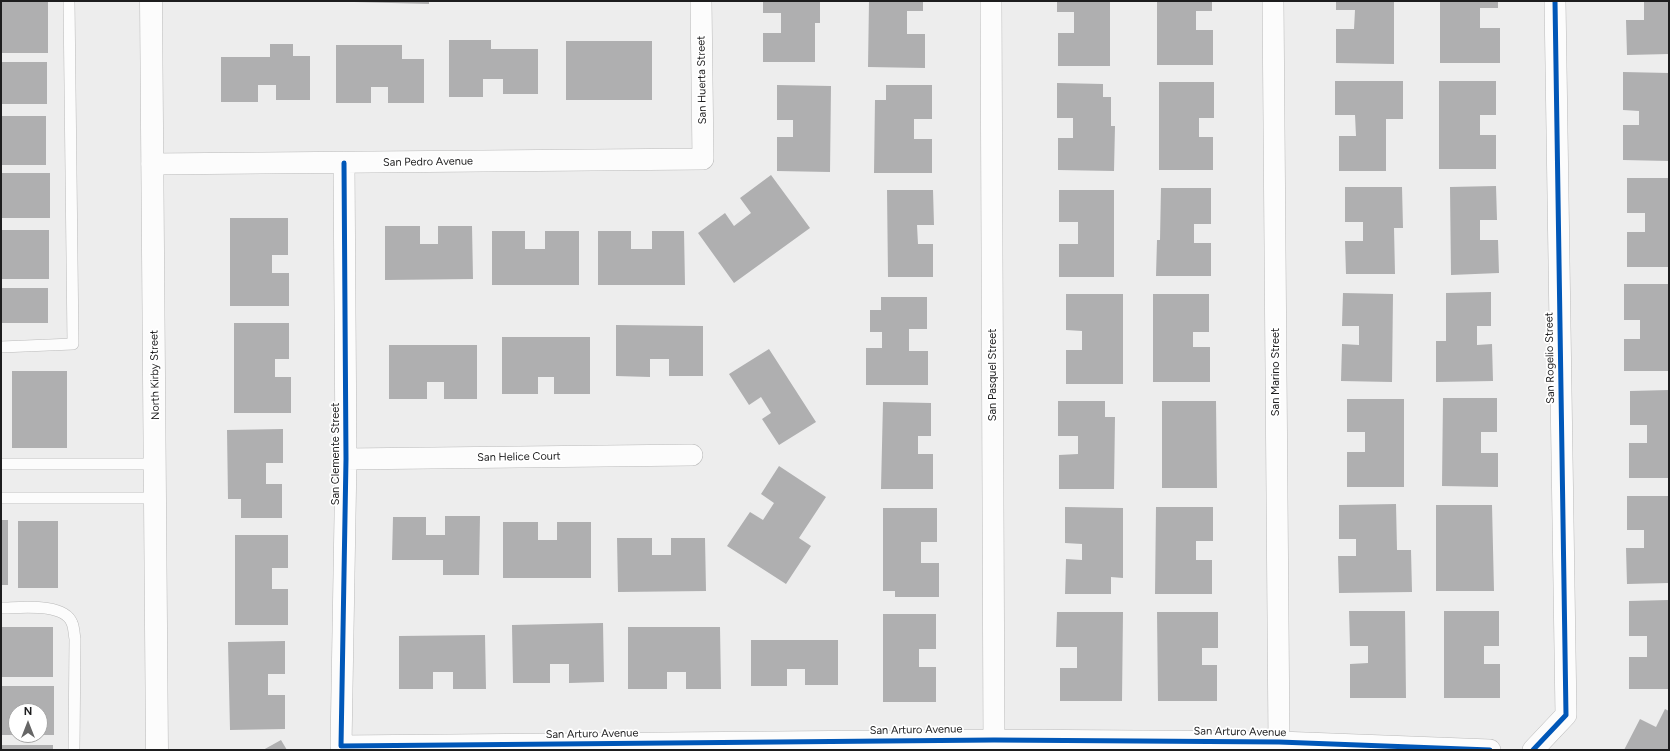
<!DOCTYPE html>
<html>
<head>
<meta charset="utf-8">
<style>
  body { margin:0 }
  #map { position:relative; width:1670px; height:751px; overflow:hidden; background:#ededed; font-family:Figtree,sans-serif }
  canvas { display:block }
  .frame { position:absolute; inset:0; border:2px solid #1d1d1e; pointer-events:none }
  .north { position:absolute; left:8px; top:703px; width:40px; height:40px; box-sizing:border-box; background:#fff; border:1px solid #a5a5a5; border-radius:50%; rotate:0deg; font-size:11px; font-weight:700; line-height:16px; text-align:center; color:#1d1d1e }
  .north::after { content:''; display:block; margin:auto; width:14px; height:18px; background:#666; clip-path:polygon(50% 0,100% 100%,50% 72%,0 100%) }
</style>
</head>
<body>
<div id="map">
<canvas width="1670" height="751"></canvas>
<div class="frame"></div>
<div class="north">N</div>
</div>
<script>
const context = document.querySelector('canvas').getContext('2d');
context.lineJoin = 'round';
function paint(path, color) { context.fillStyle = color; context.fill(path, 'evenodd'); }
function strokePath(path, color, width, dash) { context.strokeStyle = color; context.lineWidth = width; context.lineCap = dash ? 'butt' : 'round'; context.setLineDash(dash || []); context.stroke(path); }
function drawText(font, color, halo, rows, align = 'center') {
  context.font = font + ' Figtree,sans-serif'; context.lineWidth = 3.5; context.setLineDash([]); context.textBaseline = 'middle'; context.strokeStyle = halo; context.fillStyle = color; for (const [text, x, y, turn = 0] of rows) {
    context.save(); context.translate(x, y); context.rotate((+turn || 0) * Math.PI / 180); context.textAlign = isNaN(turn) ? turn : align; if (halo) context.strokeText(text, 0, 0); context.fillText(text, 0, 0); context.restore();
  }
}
const building = new Path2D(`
  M354,1H429V4L354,2Z
  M763,1H820V23H815V62H763V33H781V13H763Z
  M869,1H923V11H907V34H925V68L868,67Z
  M1057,1H1110V66H1058V33H1074V12H1057Z
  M1157,1H1212V11H1196V30H1213V65H1157Z
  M1336,1H1394V64L1336,63V29H1354L1355,10H1336Z
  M1440,1H1498V8H1480V28H1500V63H1440Z
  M1644,1H1669V54L1627,55L1626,20H1644Z
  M1,2H48V53H1Z
  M449,40H491V49H538V94H503V79H483V97H449Z
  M566,41H652V100H566Z
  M270,44H293V56H310V100H276V85H258V102H221V57H270Z
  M336,45H402V59H424V103H388V87H371V103H336Z
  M1,62H47V104H1Z
  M1623,72L1669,73V161L1623,160V125H1639V111L1623,110Z
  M1335,81H1403V119H1386V171H1339V136H1356L1355,115H1335Z
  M1439,81H1496V115H1480V135H1496V169H1439Z
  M1159,82H1214V118H1199V137H1213V170H1159Z
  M1057,83L1103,84V97H1111V126H1115L1114,171L1058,170V138H1073V118H1057Z
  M777,85L831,86L830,172L777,171V137H793V120H777Z
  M886,85H932V119H914V139H932V173H874L875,100H886Z
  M1,116H46V165H1Z
  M1,173H50V218H1Z
  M771,175L810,228L734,283L698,233L725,213L734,226L751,213L740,198Z
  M1627,178H1669V267H1627V232H1645V213H1627Z
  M1496,186L1497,220H1480V240H1498L1499,273L1451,275L1450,187Z
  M1345,187H1402L1403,228H1394L1395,274H1346L1345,241H1363V222H1345Z
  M1161,188H1211V224H1194V243H1211V276H1156L1157,240H1160Z
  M887,190H933L934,225H917L918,244H933V277H888Z
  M1059,190H1114V277H1059V244H1078V222H1059Z
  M230,218H288V255H272V273H289V306H230Z
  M385,226H420V244H438V226H472L473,279L385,280Z
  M1,230H49V279H1Z
  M492,231H525V249H545V231H579V285H492Z
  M598,231H631V249H652V231H684L685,285H598Z
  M1624,284H1669V371H1624V339H1640V320H1624Z
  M1,288H48V323H1Z
  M1491,292V326H1477V345L1492,344L1493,381L1436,382V341H1446V293Z
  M1343,293L1393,294L1392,382L1341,381L1342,344L1359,345V326H1342Z
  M1066,294H1123V384H1066V350H1082V331L1066,330Z
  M1153,294H1209V332H1193V347H1210V382H1153Z
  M881,297H927V329H909V351H928V385H866V348H882V332H870V310H881Z
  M234,323H289V359H275V377H291V413H234Z
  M616,325L703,326V376H669V359H650V377L616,376Z
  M502,337H590V394H554V377H538V394H502Z
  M389,345H477V399H444V382H427V399H389Z
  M769,349L816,422L779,445L762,419L771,413L761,397L749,405L729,374Z
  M12,371H67V448H12Z
  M1669,390V478H1629V443H1647V425H1630V391Z
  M1443,398H1497V432H1481V453H1498V487L1442,486Z
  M1347,399H1404V487H1347V452H1365V432H1347Z
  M1058,401H1105V417H1115L1114,489H1059V455L1078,454V436H1058Z
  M1162,401H1216L1217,488H1162Z
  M883,402L931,403V436H918V454H933V489H881Z
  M283,429V463H266V484H282V518H241V499H228L227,430Z
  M779,466L826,497L799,538L811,546L786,584L727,546L750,512L763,520L774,503L761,494Z
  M1627,496H1669V583L1627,584L1626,548H1644V530H1627Z
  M1396,504L1397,550H1411L1412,592L1339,593L1338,556H1356V539H1339V505Z
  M1436,505H1492L1494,591H1436Z
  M1065,507L1123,508V578L1111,577V594H1065L1066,559L1082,560V544L1065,543Z
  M1156,507H1213V541H1196V560H1212V594H1155Z
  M883,508H937V542H921V563H939V597H895V591H883Z
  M445,516H480L479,575H443V560H392L393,517H426V535H445Z
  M1,520H8V585H1Z
  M18,521H58V588H18Z
  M503,522H538V540H557V522H591V578H503Z
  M235,535H288V568H272V589H288V625H235Z
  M617,538H652V555H671V538H705L706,591L618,592Z
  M1669,600V689H1629V657H1647V636H1629V601Z
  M1349,611H1405L1406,698H1350V664L1368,663V646H1350Z
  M1444,611H1499V646H1484V664H1500V698H1444Z
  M1057,612H1123L1122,701H1060V668H1077V647H1056Z
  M1157,612H1218V648H1202V665H1217V701H1158Z
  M883,614H936V649H919V667H936V702H883Z
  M603,623L604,682L569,683V664H550V683H513L512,625Z
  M1,627H53V677H1Z
  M628,627H720L721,689H686V672H667V689H628Z
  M485,635L486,689H453V672H433V689H399V636Z
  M751,640H838V685H805V669H787V686H751Z
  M285,641V674H268V695H285V729L230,730L228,642Z
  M1,686H54V735H40V711H16V735H1Z
  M1665,709L1669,711V750H1624L1640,719L1656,727Z
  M281,740L287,750H263Z
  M1,745H53V750H1Z`);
const lane = new Path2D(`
  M1,347L73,344L69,1
  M1,464H156
  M1,498H155
  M1,608C19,608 64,602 72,623C74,627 74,634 75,639L74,750`);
const street = new Path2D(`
  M991,1L994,750
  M1273,1L1279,742
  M344,163L346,459L341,746L994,740L1279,742L1490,750
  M152,164L703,159L701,1
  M346,459L692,455
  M1533,750L1566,715L1555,1`);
const secondary = new Path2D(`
  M151,1L157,750`);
const cycleway = new Path2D(`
  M344,163L346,459L341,746L994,740L1279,742L1490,750
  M1533,750L1566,715L1555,1`);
const streetNames = [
  ["San Huerta Street",702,80,-91],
  ["San Pedro Avenue",428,162,-1],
  ["San Rogelio Street",1550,358,-91],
  ["San Marino Street",1276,372,-90],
  ["North Kirby Street",155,375,-91],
  ["San Pasquel Street",993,375,-90],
  ["San Clemente Street",336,454,-90],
  ["San Helice Court",519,457,-1],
  ["San Arturo Avenue",916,730,-1],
  ["San Arturo Avenue",1240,732,1],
  ["San Arturo Avenue",592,734,-1]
];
paint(building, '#afafb0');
strokePath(lane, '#bababa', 12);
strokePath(street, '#bababa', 22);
strokePath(secondary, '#bababa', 23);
strokePath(lane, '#fcfcfc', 11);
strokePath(street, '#fcfcfc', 21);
strokePath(secondary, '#fcfcfc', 22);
strokePath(cycleway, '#0057b8', 5);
drawText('11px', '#1d1d1e', '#fff', streetNames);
</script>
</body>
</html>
